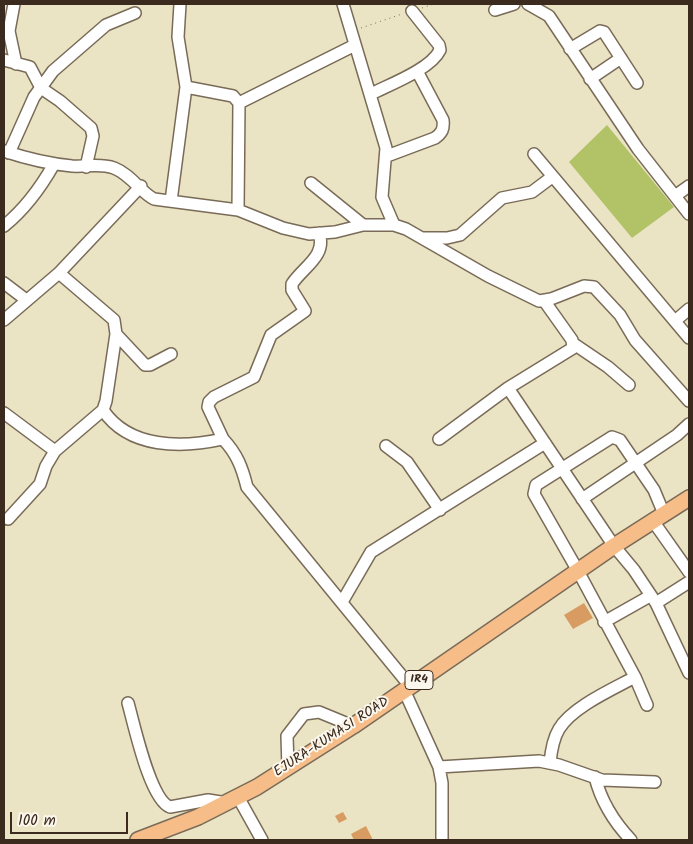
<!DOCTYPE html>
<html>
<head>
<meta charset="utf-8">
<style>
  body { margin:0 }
  #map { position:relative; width:693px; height:844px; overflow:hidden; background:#ebe4c4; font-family:Kalam,sans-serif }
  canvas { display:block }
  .frame { position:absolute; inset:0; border:5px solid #3b2a1e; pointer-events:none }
  .scale { position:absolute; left:10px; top:812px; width:118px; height:22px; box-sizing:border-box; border:2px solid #3b2a1e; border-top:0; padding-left:6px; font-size:15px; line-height:18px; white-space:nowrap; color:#3b2a1e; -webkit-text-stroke:4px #fbf7ec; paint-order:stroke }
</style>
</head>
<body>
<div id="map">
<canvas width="693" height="844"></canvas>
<div class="frame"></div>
<div class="scale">100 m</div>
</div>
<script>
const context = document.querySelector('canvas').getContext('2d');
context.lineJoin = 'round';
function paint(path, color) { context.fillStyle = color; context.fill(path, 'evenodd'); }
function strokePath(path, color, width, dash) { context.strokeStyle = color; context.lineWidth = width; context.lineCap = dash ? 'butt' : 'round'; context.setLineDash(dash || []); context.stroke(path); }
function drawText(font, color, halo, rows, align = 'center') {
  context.font = font + ' Kalam,sans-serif'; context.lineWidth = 4; context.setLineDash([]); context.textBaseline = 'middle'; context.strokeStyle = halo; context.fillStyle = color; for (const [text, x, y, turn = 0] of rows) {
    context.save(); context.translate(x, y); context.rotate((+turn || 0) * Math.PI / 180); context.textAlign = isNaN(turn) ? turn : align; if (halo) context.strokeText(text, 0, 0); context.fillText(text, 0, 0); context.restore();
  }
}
const green = new Path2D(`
  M607,125L674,207L632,238L569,162Z`);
const building = new Path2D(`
  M584,603L593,618L573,629L564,615Z
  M343,812L347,819L339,823L335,816Z
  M366,826L373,840H354L351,834Z`);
const path = new Path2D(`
  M422,8L434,4
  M361,28L402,14`);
const minor = new Path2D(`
  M14,4L9,31L16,64
  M343,4L386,148L382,197L394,225
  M528,4L549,16L638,149L689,214
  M495,10L514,4
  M570,49L600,31L604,32L637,83
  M4,60L30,67L41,88L60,101L91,128L93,136L86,167
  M590,79L621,58
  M186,87L233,96L239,103L238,210
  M371,94C391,84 431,69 440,50L439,45L412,11
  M239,103L355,45
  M4,151C25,158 50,164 72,166C87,167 100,163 114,168C132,175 141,193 154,199L238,210L283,228L309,234L335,232L363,225H394L406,229L488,276L539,301L551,299L584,286L594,287L620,315L635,340L689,401
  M9,153L34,97L53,71L106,25L135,13
  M534,154L689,338
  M387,156L435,138C442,133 444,129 443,120L417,71
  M311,183L363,225
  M675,196L689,186
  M171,201L186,87L178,37L180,4
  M4,226C25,209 41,187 54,164
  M423,238H447L460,235L502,198L532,192L552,177
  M4,283L25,299
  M4,320L59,273L141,186
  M675,321L689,309
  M116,334L145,365H150L171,354
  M574,344L608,367L629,385
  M508,388L614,546L634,570L656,603L689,673
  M103,410C129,449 182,448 223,439C237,454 242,467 247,487L410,686
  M4,413L55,451
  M223,439L208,407L209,402L214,397L254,377L271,335L305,311L292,290V284C303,267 327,256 319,233
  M439,439L508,388L573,348L572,340L545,302
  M386,446L407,462L440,510
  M582,499L677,435L689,424
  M8,519L40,484L46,466L55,451L103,410L106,401L116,334L114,320L59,273
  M653,521L689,572
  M342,602L371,552L545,443
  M656,603L689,582
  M604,622L650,596
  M404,690L439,767L442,783V840
  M128,703C134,724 150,800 170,807L208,800L227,803
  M647,705L635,677L578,571L534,494L536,485L612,437L620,440L654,490L664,514
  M550,763C551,752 553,739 559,729C572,707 613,689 635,677
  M439,767L539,761L559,765L602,780L655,782
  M288,768L287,736L304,714L319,712L353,726
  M595,777C601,801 614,822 631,840
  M238,797L262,840`);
const major = new Path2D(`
  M138,840L198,817L257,787L353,726L614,546L689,498`);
const shields = [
  [419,680,28]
];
const shieldNames = [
  ["IR4",419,680]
];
const streetNames = [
  ["EJURA-KUMASI ROAD",332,738,-33]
];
paint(green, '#b2c367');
paint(building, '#d89b61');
strokePath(minor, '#796b58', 14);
strokePath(major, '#796b58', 18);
strokePath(path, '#796b58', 1, [1, 4]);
strokePath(minor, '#fff', 11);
strokePath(major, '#f7bd88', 15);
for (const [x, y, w] of shields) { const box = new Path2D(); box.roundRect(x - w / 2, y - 9.5, w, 19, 4); context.fillStyle = '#fbf7ec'; context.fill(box); strokePath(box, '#3b2a1e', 1); }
drawText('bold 12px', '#3b2a1e', null, shieldNames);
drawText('14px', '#3b2a1e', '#fbf7ec', streetNames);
</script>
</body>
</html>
